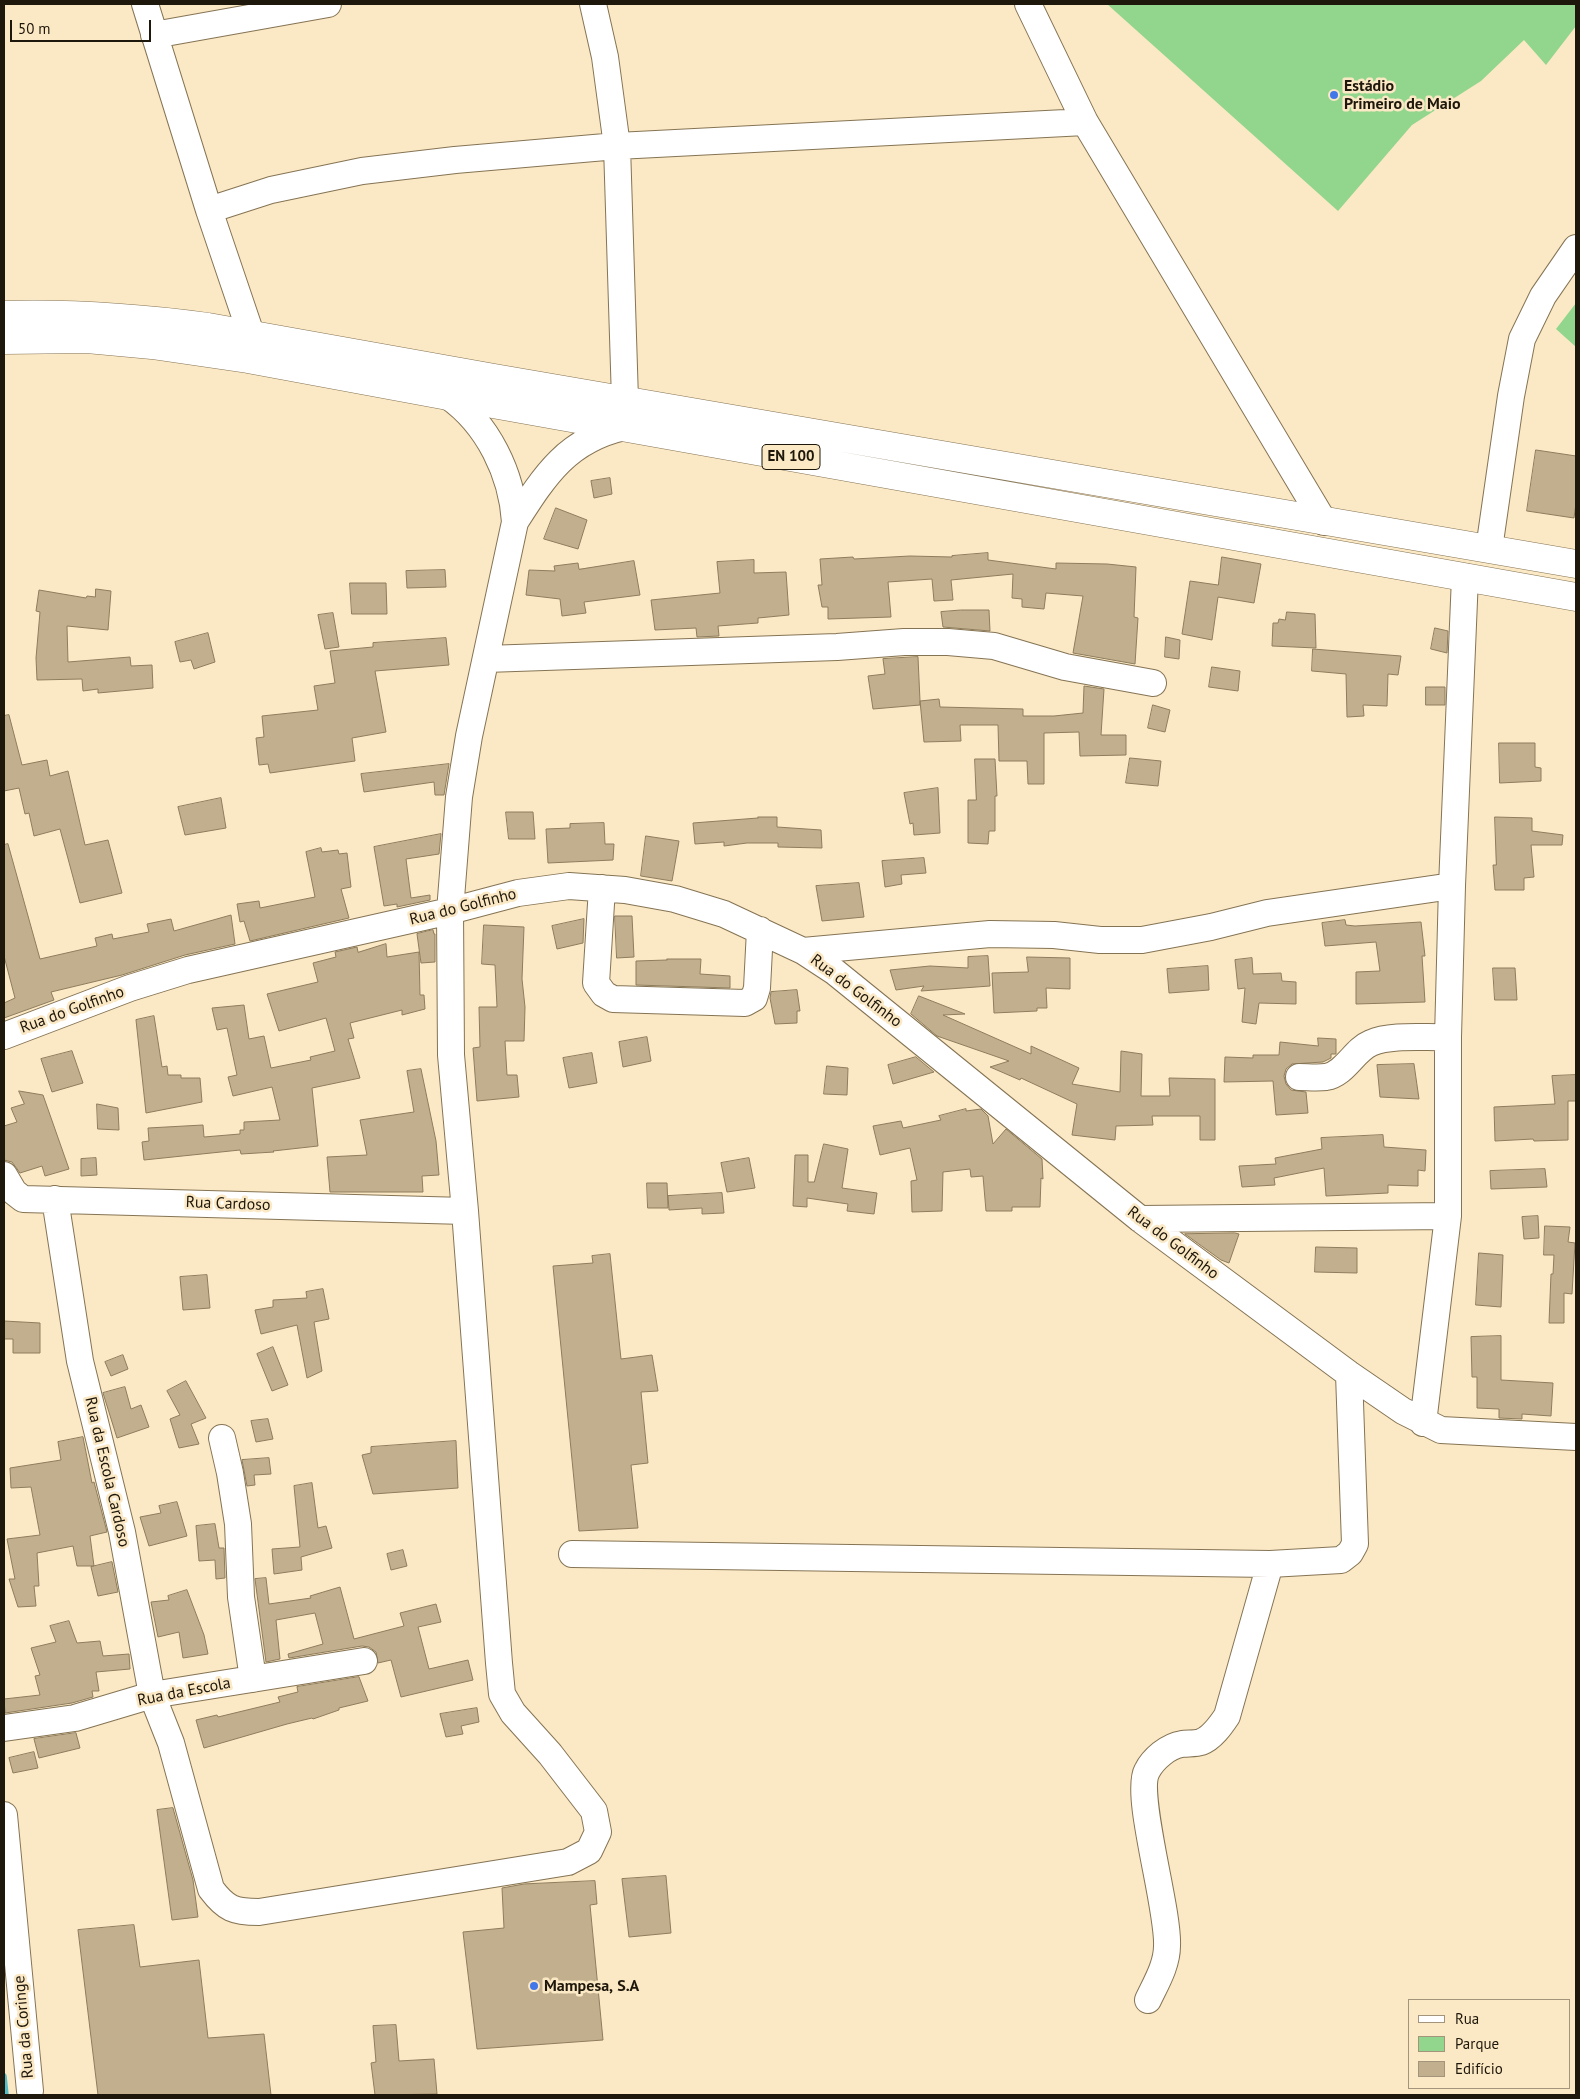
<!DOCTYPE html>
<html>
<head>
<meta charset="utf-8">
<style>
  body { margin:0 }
  #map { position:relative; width:1580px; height:2099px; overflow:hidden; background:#fbe8c5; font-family:"PT Sans",sans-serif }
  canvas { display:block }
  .frame { position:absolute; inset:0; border:5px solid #1e170b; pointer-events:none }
  .legend { position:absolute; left:1408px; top:1999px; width:162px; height:90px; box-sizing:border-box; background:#fbe8c5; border:1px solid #a3947b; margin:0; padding:6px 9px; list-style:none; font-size:15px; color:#1e170b }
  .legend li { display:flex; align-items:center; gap:10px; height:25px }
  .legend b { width:25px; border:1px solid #a3947b }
  .scale { position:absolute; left:10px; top:20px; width:141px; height:22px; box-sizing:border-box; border:2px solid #1e170b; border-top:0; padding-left:6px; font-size:15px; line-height:18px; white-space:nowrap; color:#1e170b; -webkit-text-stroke:4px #fbe8c5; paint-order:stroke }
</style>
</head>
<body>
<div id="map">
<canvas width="1580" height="2099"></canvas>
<div class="frame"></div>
<ul class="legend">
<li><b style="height:6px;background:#fff"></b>Rua</li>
<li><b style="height:14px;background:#92d68d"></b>Parque</li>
<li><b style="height:14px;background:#c2af8e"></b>Edifício</li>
</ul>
<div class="scale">50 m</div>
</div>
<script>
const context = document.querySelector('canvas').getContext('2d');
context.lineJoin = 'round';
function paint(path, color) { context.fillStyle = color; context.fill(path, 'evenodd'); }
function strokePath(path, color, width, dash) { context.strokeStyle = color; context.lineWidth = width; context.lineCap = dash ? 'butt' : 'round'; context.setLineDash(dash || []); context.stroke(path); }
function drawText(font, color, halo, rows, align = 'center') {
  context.font = font + ' "PT Sans",sans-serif'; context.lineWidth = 5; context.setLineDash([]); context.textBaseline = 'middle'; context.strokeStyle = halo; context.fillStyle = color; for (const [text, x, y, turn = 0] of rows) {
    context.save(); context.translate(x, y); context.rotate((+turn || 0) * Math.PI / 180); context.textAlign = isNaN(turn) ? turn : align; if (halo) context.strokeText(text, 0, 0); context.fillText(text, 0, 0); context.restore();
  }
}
const green = new Path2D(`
  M1107,4H1576V26L1546,65L1524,40L1481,81L1412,125L1338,211Z
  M1576,303V347L1556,329Z`);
const stream = new Path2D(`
  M4,2076L6,2095`);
const building = new Path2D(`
  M1536,450L1576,456V503L1574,518L1527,511Z
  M610,478L612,494L594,498L591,481Z
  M556,508L587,520L578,549L544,539Z
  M988,553V560L1056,569V563L1107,564L1136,567L1134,617L1138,618L1135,664L1073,653L1083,596L1046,593L1044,609L1022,607V599L1012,598L1013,574L951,580L953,600L934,601L932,579L888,582L891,617L828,619V607H822L818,585H822L820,559L853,557L854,559L910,556L952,557V556Z
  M1222,557L1261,564L1254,603L1218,597L1212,640L1182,634L1190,581L1218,585Z
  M754,560V573L786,572L789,615L758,618V623L718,626L719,636L697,637L696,628L655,630L651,600L720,593L717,562Z
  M634,561L640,595L584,602L586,613L562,616L560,599L526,595L529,570L555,571L554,566L578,563L579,569Z
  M445,570L446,587L407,588L406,571Z
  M350,583H386L387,614H352Z
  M96,589L111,591L108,630L67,626L68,662L130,657L131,666L152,665L153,688L98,693V689L83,691L82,679L37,680L36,658L40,612L36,611L39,590L86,598L87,596L95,597Z
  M961,610H989L990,631L943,627L941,612Z
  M1287,612L1315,614L1316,648L1272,646L1273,623H1278L1279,619L1285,620Z
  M333,613L339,647L325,649L318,615Z
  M1435,628L1448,631L1447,653L1431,649Z
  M208,633L215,662L194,669L191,660L180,662L175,642Z
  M1166,637L1180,640L1179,659L1165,657Z
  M446,638L449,665L375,671L386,732L352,738L355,761L270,773L268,764L259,765L256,738L264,737L262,716L318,710L314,686L335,683L330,651L373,647V643Z
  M1313,649L1401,656L1398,675L1388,674L1387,706L1363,705L1364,716L1347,717L1346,674L1312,671Z
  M918,657L920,701L939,699L940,707L1023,709V716H1054L1083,713L1084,686L1104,689L1101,735H1126V755L1080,756L1079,732L1044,733V784H1028L1027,761H999L998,725H960L961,741L924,742L920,701V705L873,709L868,676L885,674L883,659Z
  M1212,667L1240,671L1238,691L1209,687Z
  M1426,687H1445V705H1426Z
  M1153,705L1170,710L1165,732L1148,728Z
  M9,715L22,765L47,760L50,776L68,771L85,845L108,840L122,893L80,903L60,829L34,836L29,813L25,814L19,788L4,791V716Z
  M1499,743H1535V767L1541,768V781L1500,783Z
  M1130,758L1161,761L1158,786L1126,783Z
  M975,759H995L997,796H995V831H989L988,844L968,843V800H976Z
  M449,764L444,795H435L434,782L364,792L361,774Z
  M938,788L940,833L914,835L913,823L910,824L904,793Z
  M221,798L226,828L185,835L178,807Z
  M506,812H533L535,839H509Z
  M758,817H777V827L821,830L822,848L778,847V843H747L724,846V842L695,844L693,823L758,818Z
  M1495,817L1532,818V831L1563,835L1562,845H1531L1534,877L1524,878V890H1495L1493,865H1496Z
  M604,823L605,844H614L613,860L548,863L546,829L570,828V824Z
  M441,834L439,854L406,859L411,898L430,895V900L397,907V904L384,906L374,847Z
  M646,836L679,841L672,881L641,876Z
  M8,844L40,959L97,946L95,938L112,934L113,939L149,932L147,924L171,919L174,931L231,915L235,944L185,955L122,975L51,992L54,1000L4,1018V1003L15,998L4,956V845Z
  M321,848L322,852L338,850L339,854L347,853L351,887L341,889L349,918L250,941L244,921L240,922L237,904L259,901L260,908L315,897L306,852Z
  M924,858L926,873L901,875L902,884L885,887L882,861Z
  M859,883L864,917L822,921L816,886Z
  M615,916H632L634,957L617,958Z
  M584,919L583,943L557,949L552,926Z
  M1345,920L1346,925L1355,926L1421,922L1425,956H1422L1425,1002L1356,1004V972L1380,971L1376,942L1325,946L1322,923Z
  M484,925L524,927L522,979L525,1007L524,1041H505L507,1075H517L519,1097L477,1101L473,1048L480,1047L479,1007H497L495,965L482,964Z
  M433,930L434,934H435V962L421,963L417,934Z
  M386,944L387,957L419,952L420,995H424L425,1009L402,1015V1010L350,1023L354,1038L348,1039L360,1078L312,1088L318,1146L273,1151L274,1152L241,1154L240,1150L144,1160L142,1142L149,1141L148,1128L203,1125L204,1137L240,1134V1130H244V1122L280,1120L272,1087L233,1096L228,1077L237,1075L227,1028L217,1030L212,1008L244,1005L249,1039L264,1036L271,1068L311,1060L310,1057L335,1051L326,1018L279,1031L267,994L318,982L313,963L336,957L335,952L357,947L358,952Z
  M988,956L990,986L921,991L924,986L896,990L890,970L930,966L968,968V957Z
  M1027,957L1070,958V989L1046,988L1047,1008H1037V1011L994,1013L992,973L1028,972Z
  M1252,958L1253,974L1281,973L1282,981L1296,982V1004L1259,1003L1256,1024L1242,1022L1245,988L1238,989L1235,960Z
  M667,959H701L700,974L730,976V988L636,985V961L667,960Z
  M1208,966L1209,990L1169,993L1167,969Z
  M1493,968H1515L1517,1000H1495Z
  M797,990L800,1011H797V1023L775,1024L770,998L771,992Z
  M919,996L965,1014L943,1015L1031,1054V1046L1079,1068L1072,1084L1120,1092L1121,1051L1142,1054L1141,1096H1170L1169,1078L1215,1079V1140H1200V1116H1152L1153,1125L1116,1126L1115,1140L1072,1135L1077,1104L1021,1078L1020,1080L990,1067L1009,1061L937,1036L911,1014Z
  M154,1016L162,1067L167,1066L168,1075H181V1078H200L202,1102L146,1113L136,1020Z
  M647,1037L651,1061L623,1067L619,1042Z
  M1318,1038L1336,1039V1054H1331V1058L1323,1062L1292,1064L1286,1069L1284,1076L1286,1084L1291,1090L1306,1092L1308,1113L1276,1115L1273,1081L1224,1082L1225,1057L1253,1058V1055H1279L1280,1042L1318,1046Z
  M72,1051L83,1083L52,1092L41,1059Z
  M592,1053L597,1083L569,1088L563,1058Z
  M916,1057L934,1072L893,1084L888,1065Z
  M1414,1064L1419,1099L1380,1097L1377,1065Z
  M827,1066L848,1068L847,1095L824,1094Z
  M421,1069L436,1141L439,1175L422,1176L423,1192H330L327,1157L367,1155L360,1120L414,1112L407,1071Z
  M1576,1075V1101H1568V1140L1534,1141L1533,1139L1495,1141L1494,1107L1555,1104L1552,1076Z
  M19,1091L43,1095L69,1169L45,1176L42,1166L20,1173L12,1162L4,1160V1126L17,1122L11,1108L24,1104Z
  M97,1104L118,1108L119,1130L98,1129Z
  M966,1109V1111L981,1109L988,1116L993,1144L1006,1129L1042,1159L1043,1179L1041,1178L1040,1207H1012V1211H986L983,1176L971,1177L970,1169L943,1172L942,1211L912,1212L911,1181L917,1180L910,1148L880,1155L873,1126L901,1121L903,1128L941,1120L939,1116Z
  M1383,1135L1384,1147L1426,1150L1425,1171L1418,1170V1186L1388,1185V1193L1326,1196L1324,1168L1274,1178L1275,1185L1242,1187L1239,1166L1276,1164L1275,1158L1322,1149L1321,1138Z
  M824,1144L848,1149L842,1188L877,1193L874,1214L847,1211L848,1204L807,1198V1207L793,1206L795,1155H808V1182H814Z
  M96,1158L97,1175L81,1176V1159Z
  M749,1158L755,1188L727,1192L721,1163Z
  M1545,1169L1547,1187L1491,1189L1490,1171Z
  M647,1183H667L668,1208H648Z
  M722,1193L724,1213L702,1214V1208L669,1210L668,1196Z
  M1538,1216L1539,1238L1524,1239L1522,1217Z
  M1545,1226L1570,1227L1568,1242L1575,1243L1572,1294L1564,1293V1323H1549L1551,1274H1553L1554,1255H1544Z
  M1235,1233L1239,1234L1229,1263L1221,1260L1185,1234Z
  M1316,1247L1357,1248V1273L1315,1272Z
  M1479,1253L1503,1255L1501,1307L1476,1305Z
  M610,1254L621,1359L652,1355L658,1391L641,1392L648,1463L631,1465L638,1528L579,1531L553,1266L593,1263L592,1256Z
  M207,1275L210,1308L183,1310L180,1277Z
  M323,1289L329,1319L314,1322L322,1371L307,1378L297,1325L261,1334L255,1310L273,1307V1300L307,1298L306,1292Z
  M4,1321L40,1323V1353H13V1339H4Z
  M1501,1336V1380L1553,1383L1551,1416L1522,1414V1419L1499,1418V1409L1477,1408V1377H1472L1471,1337Z
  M273,1347L288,1385L272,1391L257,1354Z
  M123,1355L128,1369L111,1376L105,1362Z
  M186,1381L206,1418L191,1424L199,1444L179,1448L170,1419L180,1415L167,1391Z
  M125,1387L131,1409L141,1405L149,1427L117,1438L103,1393Z
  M268,1419L273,1439L256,1442L251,1421Z
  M83,1437L92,1483L94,1482L107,1532L90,1536L94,1566H77L73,1546L37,1553L39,1586H34L36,1606L18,1607L9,1579H15L7,1539L40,1535L31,1487L11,1488L10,1468L61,1460L58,1442Z
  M456,1441L458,1488L373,1494L362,1455L371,1453V1447Z
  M269,1458L271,1474L254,1475L255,1485L247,1486L242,1460Z
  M312,1483L318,1528L326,1526L332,1548L301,1557L302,1570L274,1574L272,1549L300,1547L294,1486Z
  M177,1502L187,1536L149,1546L140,1517L161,1513L159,1506Z
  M215,1524L219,1548H224L225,1578L216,1579L215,1560L199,1561L196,1526Z
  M403,1550L407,1566L391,1570L387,1554Z
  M112,1562L118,1592L98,1596L91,1567Z
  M266,1578L269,1604L311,1598L310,1596L340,1587L354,1639L404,1626L400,1613L436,1604L441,1622L418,1627L429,1669L468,1660L473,1680L401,1697L391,1660L378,1663L376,1652L369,1647L362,1646L289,1658L288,1654L323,1644L315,1613L276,1620L280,1659L266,1662L255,1579Z
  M187,1590L204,1635L208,1654L183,1658L179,1632L158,1637L151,1602L169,1600L168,1596Z
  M69,1621L77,1643L100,1641L103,1656L129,1654L130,1669L96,1672L99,1691H92L93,1697L72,1703L5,1713L4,1699L40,1695L35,1676L40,1675L31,1648L56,1642L50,1626Z
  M359,1677L368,1701L339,1708V1710L313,1719L312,1718L287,1724L204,1748L196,1720L217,1715L218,1717L280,1702L278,1697L298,1692L297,1687Z
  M477,1708L479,1722L461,1726L463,1734L446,1737L440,1714Z
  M76,1733L80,1748L39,1758L34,1739Z
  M34,1752L38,1768L13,1773L9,1758Z
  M173,1808L193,1880L198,1917L172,1920L157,1810Z
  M666,1876L671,1933L629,1937L622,1879Z
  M595,1881L597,1904L590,1905L603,2040L477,2049L463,1932L504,1928L502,1888L524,1884Z
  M134,1925L140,1967L199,1960L208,2038L264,2034L271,2095H98L78,1930Z
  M396,2025L399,2061L434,2059L437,2094L375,2095L371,2063L376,2062L373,2026Z`);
const minor = new Path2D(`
  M145,4L209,210L251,334
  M593,4L605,57L617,146L625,400
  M1028,4L1085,122L1324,522
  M154,35L328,4
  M209,210L271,190L362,171L455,160L617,146L1085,122
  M515,522C545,475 567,440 624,427
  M1489,549L1511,396L1522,339L1543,296L1576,248
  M486,659L837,647L904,642H948L994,646L1065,667L1153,683
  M602,888L596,983L604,994L613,999L745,1003L754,998L757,988L760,930
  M803,951L990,934L1054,935L1100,940H1142L1211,927L1267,913L1452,886
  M4,1036L130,988L188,970L450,911L518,893L569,886L625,890L675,899L724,914L803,951L835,972L1140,1219L1349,1374L1403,1411L1441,1430L1576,1437
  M1299,1077C1307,1077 1317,1078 1326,1077C1345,1074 1354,1050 1371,1043C1391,1034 1426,1038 1448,1037
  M4,1175L14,1192L23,1199L465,1211
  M55,1199L80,1361L122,1532L152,1695L171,1743L211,1889C226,1909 234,1912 259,1912L568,1862L589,1851L598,1832L594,1811L550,1754L513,1713L502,1694L499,1663L465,1211L451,1055L450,911L459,797L469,736L515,522C512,474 488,424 448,396
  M1140,1219L1448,1216
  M1423,1423L1448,1216V1037L1452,886L1465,577
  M222,1438L230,1473L238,1524L241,1597L253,1679
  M572,1554L1270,1564L1341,1560L1350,1553L1355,1544L1349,1374
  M4,1728L75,1718L152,1695L364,1661
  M4,1815L30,2091
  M1148,2000C1156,1983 1167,1965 1167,1946C1169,1909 1134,1794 1147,1771C1153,1759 1168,1746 1182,1744C1187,1743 1195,1744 1201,1742C1212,1738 1221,1725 1227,1716L1270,1564`);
const major = new Path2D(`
  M4,315C72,313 140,318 208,327L494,378L1576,564
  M4,340L87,339L152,345L248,359L448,396L1576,597`);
const markers = [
  [1334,95,5,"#4177e8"],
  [534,1986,5,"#4177e8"]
];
const shields = [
  [791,457,58]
];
const shieldNames = [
  ["EN 100",791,457]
];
const poiNames = [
  ["Estádio",1344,86],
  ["Primeiro de Maio",1344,104],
  ["Mampesa, S.A",544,1986]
];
const streetNames = [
  ["Rua do Golfinho",463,907,-14],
  ["Rua do Golfinho",856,991,37],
  ["Rua do Golfinho",72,1010,-20],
  ["Rua Cardoso",228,1204,2],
  ["Rua do Golfinho",1173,1243,37],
  ["Rua da Escola Cardoso",107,1472,77],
  ["Rua da Escola",184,1692,-11],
  ["Rua da Coringe",24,2027,-95]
];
paint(green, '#92d68d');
strokePath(stream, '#54bec7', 5.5);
paint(building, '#c2af8e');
strokePath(building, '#8e7d5d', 1);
strokePath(minor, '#857454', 28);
strokePath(major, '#857454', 29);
strokePath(minor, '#fff', 26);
strokePath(major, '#fff', 28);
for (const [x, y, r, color] of markers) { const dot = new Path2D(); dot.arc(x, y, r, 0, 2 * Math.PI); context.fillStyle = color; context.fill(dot); strokePath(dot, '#fbe8c5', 2); }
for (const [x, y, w] of shields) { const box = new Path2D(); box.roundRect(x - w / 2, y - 12.5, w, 25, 4); context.fillStyle = '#fbe8c5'; context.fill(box); strokePath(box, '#1e170b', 1); }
drawText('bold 15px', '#1e170b', null, shieldNames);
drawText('bold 16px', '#1e170b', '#fbe8c5', poiNames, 'left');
drawText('16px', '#1e170b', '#fbe8c5', streetNames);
</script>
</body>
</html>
